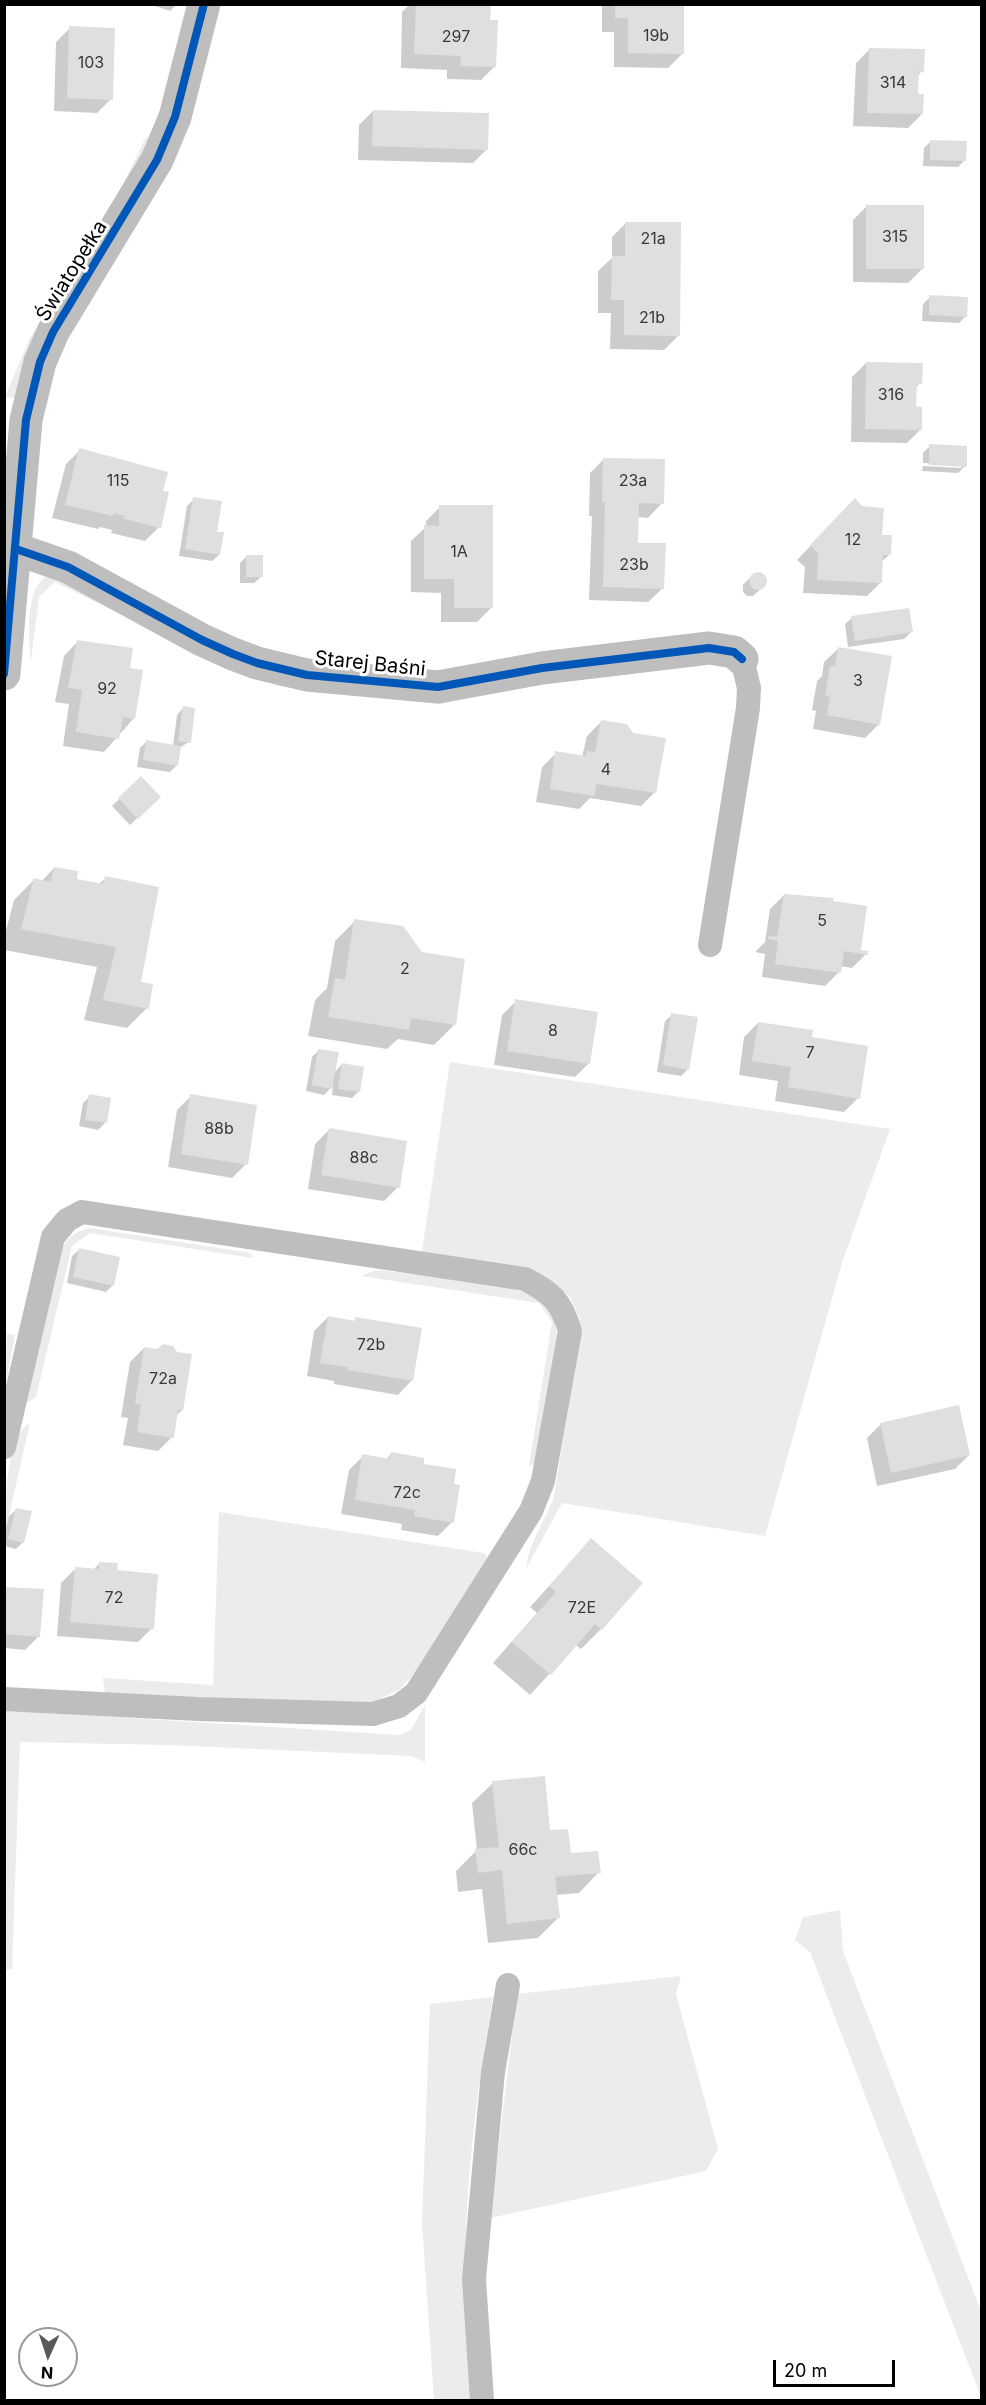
<!DOCTYPE html>
<html>
<head>
<meta charset="utf-8">
<style>
  body { margin:0 }
  #map { position:relative; width:986px; height:2405px; overflow:hidden; background:#fff; font-family:Inter,sans-serif }
  canvas { display:block }
  .frame { position:absolute; inset:0; border:6px solid #000; pointer-events:none }
  .north { position:absolute; left:18px; top:2327px; width:60px; height:60px; box-sizing:border-box; background:#fff; border:2px solid #999; border-radius:50%; rotate:183deg; font-size:16px; font-weight:700; line-height:24px; text-align:center; color:#000 }
  .north::after { content:''; display:block; margin:auto; width:21px; height:27px; background:#595959; clip-path:polygon(50% 0,100% 100%,50% 72%,0 100%) }
  .scale { position:absolute; left:773px; top:2360px; width:122px; height:27px; box-sizing:border-box; border:3px solid #000; border-top:0; padding-left:8px; font-size:18px; line-height:21px; white-space:nowrap; color:#000; -webkit-text-stroke:4px #fff; paint-order:stroke }
</style>
</head>
<body>
<div id="map">
<canvas width="986" height="2405"></canvas>
<div class="frame"></div>
<div class="north">N</div>
<div class="scale">20 m</div>
</div>
<script>
const context = document.querySelector('canvas').getContext('2d');
context.lineJoin = 'round';
function paint(path, color) { context.fillStyle = color; context.fill(path, 'evenodd'); }
function strokePath(path, color, width, dash) { context.strokeStyle = color; context.lineWidth = width; context.lineCap = dash ? 'butt' : 'round'; context.setLineDash(dash || []); context.stroke(path); }
function drawText(font, color, halo, rows, align = 'center') {
  context.font = font + ' Inter,sans-serif'; context.lineWidth = 6; context.setLineDash([]); context.textBaseline = 'middle'; context.strokeStyle = halo; context.fillStyle = color; for (const [text, x, y, turn = 0] of rows) {
    context.save(); context.translate(x, y); context.rotate((+turn || 0) * Math.PI / 180); context.textAlign = isNaN(turn) ? turn : align; if (halo) context.strokeText(text, 0, 0); context.fillText(text, 0, 0); context.restore();
  }
}
const green = new Path2D(`
  M147,135L149,144L16,398L5,397L30,338L109,213Z
  M48,575L212,654L539,683L440,704L278,686L211,658L55,582L39,597L31,661C28,637 25,587 48,575Z
  M450,1062L890,1129L842,1263L765,1536L562,1503L527,1567C526,1548 548,1516 554,1496L580,1333V1320L570,1297L547,1279L421,1258Z
  M90,1228L251,1253L253,1258L90,1233L72,1246L36,1397L29,1402L23,1398L55,1257C65,1241 72,1232 90,1228Z
  M376,1270C408,1274 519,1283 540,1299C552,1308 556,1323 557,1336L536,1463L529,1466L552,1322L539,1303L361,1276Z
  M7,1334L15,1335L5,1388Z
  M30,1423L5,1533C5,1506 5,1436 30,1423Z
  M219,1512L484,1553L487,1558L416,1671L400,1689L369,1704L226,1702L105,1693L103,1678L213,1685Z
  M425,1705V1762L411,1756L169,1745L20,1742L12,1969L5,1970L4,1710L399,1735L411,1730Z
  M840,1910L843,1951L981,2311V2397L810,1952L795,1940L803,1917Z
  M681,1976L676,1994L718,2149L706,2171L490,2218L517,1994Z
  M493,1997C477,2089 465,2183 465,2278C465,2318 470,2360 472,2400H434L422,2222L430,2004Z`);
const shadow = new Path2D(`
  M149,4H177L170,11Z
  M410,4H489V21L495,66L481,80L447,79V70L401,68L402,12Z
  M602,4H683L682,54L668,68L614,67V32H602Z
  M70,28L111,99L97,113L54,111L56,42Z
  M870,49L922,71L917,76L916,95L922,114L908,128L853,126L856,63Z
  M373,111L487,149L473,163L358,160L359,125Z
  M931,141L964,161L958,167L923,166L924,148Z
  M867,206L922,269L908,283L853,282V220Z
  M626,223L678,336L664,350L610,349L611,313H598V271L612,258V237Z
  M930,297L966,316L959,323L922,321L923,304Z
  M866,363L920,383L915,388V408L921,429L907,443L851,442L852,377Z
  M930,446L965,466L958,473L922,471L923,466L961,468V465L923,463V453Z
  M80,450L161,492L159,527L145,541L111,533L112,530L100,527L98,529L52,518L66,464Z
  M604,459L662,503L648,518L637,517L636,544L663,588L648,602L589,600L592,516H589L590,473Z
  M194,499L216,534L219,555L212,561L179,556L187,506Z
  M440,507L491,608L477,622H441V593L411,592V541L426,527V521Z
  M841,514L881,536L890,554L881,562V582L867,596L803,593L805,567L797,560Z
  M247,556L261,577L254,583H240V563Z
  M754,573H761L766,584L753,596H747L743,592V585Z
  M852,618L911,632L904,639L848,647L845,624Z
  M78,641L128,670L134,718L104,752L63,746L69,704L55,702L64,656Z
  M839,648L879,724L865,738L813,729L816,711L812,710L817,681L822,676L824,662Z
  M183,708L189,742L179,748L177,765L170,772L137,767L140,748L147,741L173,746L177,715Z
  M601,722L655,792L641,806L590,798L579,809L536,802L542,767L556,753L582,757L587,736Z
  M141,778L159,797L130,825L112,806Z
  M54,868L75,880L99,884L106,878L147,1008L127,1028L84,1020L97,967L4,950V938L14,900L34,880L42,881Z
  M784,895L859,952L866,954L852,968L840,966L839,972L825,986L762,977L765,954L755,952L765,942L770,909Z
  M355,921L454,1025L434,1045L398,1039L387,1049L308,1036L315,1000L327,988L335,941Z
  M516,1001L589,1063L575,1077L494,1065L502,1015Z
  M672,1015L688,1069L681,1076L657,1072L665,1021Z
  M758,1023L810,1038L858,1098L844,1112L775,1101L778,1081L739,1075L744,1037Z
  M319,1050L334,1073L342,1064L359,1091L352,1098L332,1095L333,1086L324,1095L306,1091L312,1057Z
  M90,1096L105,1123L98,1130L79,1126L83,1103Z
  M191,1096L246,1164L232,1178L168,1167L177,1110Z
  M329,1130L398,1187L384,1201L308,1189L315,1144Z
  M79,1250L113,1285L106,1292L67,1283L72,1256Z
  M328,1317L353,1322L356,1319L412,1380L398,1395L334,1384V1381L307,1376L314,1331Z
  M144,1348L182,1410L176,1416L172,1437L158,1451L123,1445L128,1418L121,1417L130,1362Z
  M881,1424L969,1455L955,1469L877,1486L867,1438Z
  M391,1454L422,1466L452,1522L438,1536L401,1530L402,1524L341,1514L349,1470L363,1456L386,1460Z
  M16,1510L23,1542L16,1549L4,1546V1536L9,1516Z
  M591,1540L641,1583L601,1629L581,1649L576,1645L530,1695L493,1663L537,1613L530,1607Z
  M100,1563L116,1572L152,1628L138,1642L57,1636L61,1583L75,1569L93,1570Z
  M4,1588L39,1636L25,1650L4,1648Z
  M493,1783L549,1832L569,1855L599,1872L579,1893L556,1895L558,1918L538,1938L488,1943L482,1889L458,1892L456,1871L477,1850L472,1803Z`);
const building = new Path2D(`
  M416,4H491L490,20H498L496,67L460,66L461,56L414,54Z
  M615,4H684V54L628,53V18H615Z
  M69,26L115,28L113,100L67,98Z
  M869,48L925,49L924,72L919,71L918,94H924L923,114L867,113Z
  M373,110L489,113L488,150L372,146Z
  M930,140L967,141L966,161L930,160Z
  M866,205H924V269H866Z
  M625,222H681L680,336L624,335V300H611L612,256H625Z
  M929,295L968,297L967,317L929,315Z
  M866,362L923,363L922,384H917L916,406L922,407V430L865,429Z
  M929,444L967,446V467L929,465Z
  M79,448L168,472L163,491L169,492L161,528L124,519L125,516L114,513L113,516L65,505Z
  M603,458L665,459L664,504L639,503L638,543H666L664,589L603,587L605,502H602Z
  M193,497L222,501L217,532H224L220,555L185,549Z
  M855,498L862,506L884,508L882,535H892L891,555H883L882,583L817,580L818,553L810,545Z
  M439,505H493V608H454V579H424V525L439,526Z
  M246,555H263V577H246Z
  M749 581a9 9 0 1 1 18 0a9 9 0 1 1-18 0Z
  M909,608L913,632L855,641L851,616Z
  M77,640L133,648L130,668L143,670L135,719L123,717L119,739L76,732L82,690L68,688Z
  M838,647L892,656L880,725L827,715L830,697L825,696L830,666H835Z
  M183,706L195,708L191,743L178,741Z
  M601,720L627,724L633,733L666,738L656,793L596,784L595,796L550,789L555,751L586,756L587,751L595,752Z
  M146,740L181,746L178,766L143,760Z
  M141,776L161,797L138,819L118,798Z
  M54,867L78,871L77,879L103,884L105,876L159,887L141,982L153,984L149,1009L103,1000L116,947L21,929L34,878L51,882Z
  M784,894L833,898V901L867,906L861,950L868,951V955L844,951L841,973L775,964L778,941L768,939L769,936L777,937Z
  M354,919L403,926L422,952L465,959L456,1025L411,1018L409,1030L328,1017L335,978L345,980Z
  M515,999L598,1012L590,1064L507,1051Z
  M671,1013L698,1017L689,1070L663,1065Z
  M758,1022L813,1030L812,1037L868,1046L860,1099L788,1087L791,1067L752,1061Z
  M318,1049L339,1052L332,1089L312,1085Z
  M342,1063L364,1067L360,1092L338,1089Z
  M89,1094L111,1098L107,1123L85,1120Z
  M190,1094L257,1105L248,1165L181,1154Z
  M329,1128L407,1141L400,1188L321,1175Z
  M79,1248L120,1257L114,1286L73,1277Z
  M328,1316L355,1321V1317L422,1328L413,1381L347,1370L348,1367L320,1363Z
  M163,1344L173,1346L177,1352L192,1354L183,1411L178,1410L174,1438L137,1432L141,1404L135,1403L144,1347L157,1349Z
  M959,1405L970,1455L891,1473L880,1423Z
  M391,1452L424,1458V1464L456,1469L454,1484L460,1485L454,1523L414,1516L415,1510L355,1500L362,1454L390,1459Z
  M16,1508L32,1511L24,1543L8,1539Z
  M591,1538L643,1583L602,1630L595,1624L551,1675L512,1642L556,1592L549,1586Z
  M99,1562L118,1563L117,1570L158,1574L154,1629L70,1622L75,1567L99,1569Z
  M4,1587L44,1589L40,1637L4,1634Z
  M545,1776L550,1830L568,1829L571,1853L598,1851L601,1873L555,1877L560,1918L507,1924L502,1870L478,1873L475,1849L499,1847L492,1781Z`);
const lane = new Path2D(`
  M710,945L748,708L749,688L742,659
  M4,1447L53,1237L67,1220L82,1212L525,1279C552,1293 561,1301 570,1331L543,1481L531,1511L416,1693L399,1706L373,1714L198,1709L4,1699
  M482,2400L474,2279L493,2072L508,1985`);
const street = new Path2D(`
  M16,549L68,567L202,640L233,654L257,663L307,675L438,687L542,668L709,648L734,652L742,659
  M4,674L26,420L40,362L53,332L157,160L175,117L204,4`);
const cycleway = new Path2D(`
  M16,549L68,567L202,640L233,654L257,663L307,675L438,687L542,668L709,648L734,652L742,659
  M4,674L26,420L40,362L53,332L157,160L175,117L204,4`);
const numberNames = [
  ["19b",656,36],
  ["297",456,37],
  ["103",91,63],
  ["314",893,83],
  ["315",895,237],
  ["21a",653,239],
  ["21b",652,318],
  ["316",891,395],
  ["115",118,481],
  ["23a",633,481],
  ["12",853,540],
  ["1A",459,552],
  ["23b",634,565],
  ["3",858,681],
  ["92",107,689],
  ["4",606,770],
  ["5",822,921],
  ["2",405,969],
  ["8",553,1031],
  ["7",810,1053],
  ["88b",219,1129],
  ["88c",364,1158],
  ["72b",371,1345],
  ["72a",163,1379],
  ["72c",407,1493],
  ["72",114,1598],
  ["72E",582,1608],
  ["66c",523,1850]
];
const streetNames = [
  ["Światopełka",72,271,-58],
  ["Starej Baśni",370,664,6]
];
paint(green, '#ececec');
paint(shadow, '#0003');
paint(building, '#dfdfdf');
strokePath(lane, '#bebebe', 24);
strokePath(street, '#bebebe', 33);
strokePath(cycleway, '#0057b8', 8);
drawText('16px', '#383838', null, numberNames);
drawText('20px', '#000', '#fff', streetNames);
</script>
</body>
</html>
